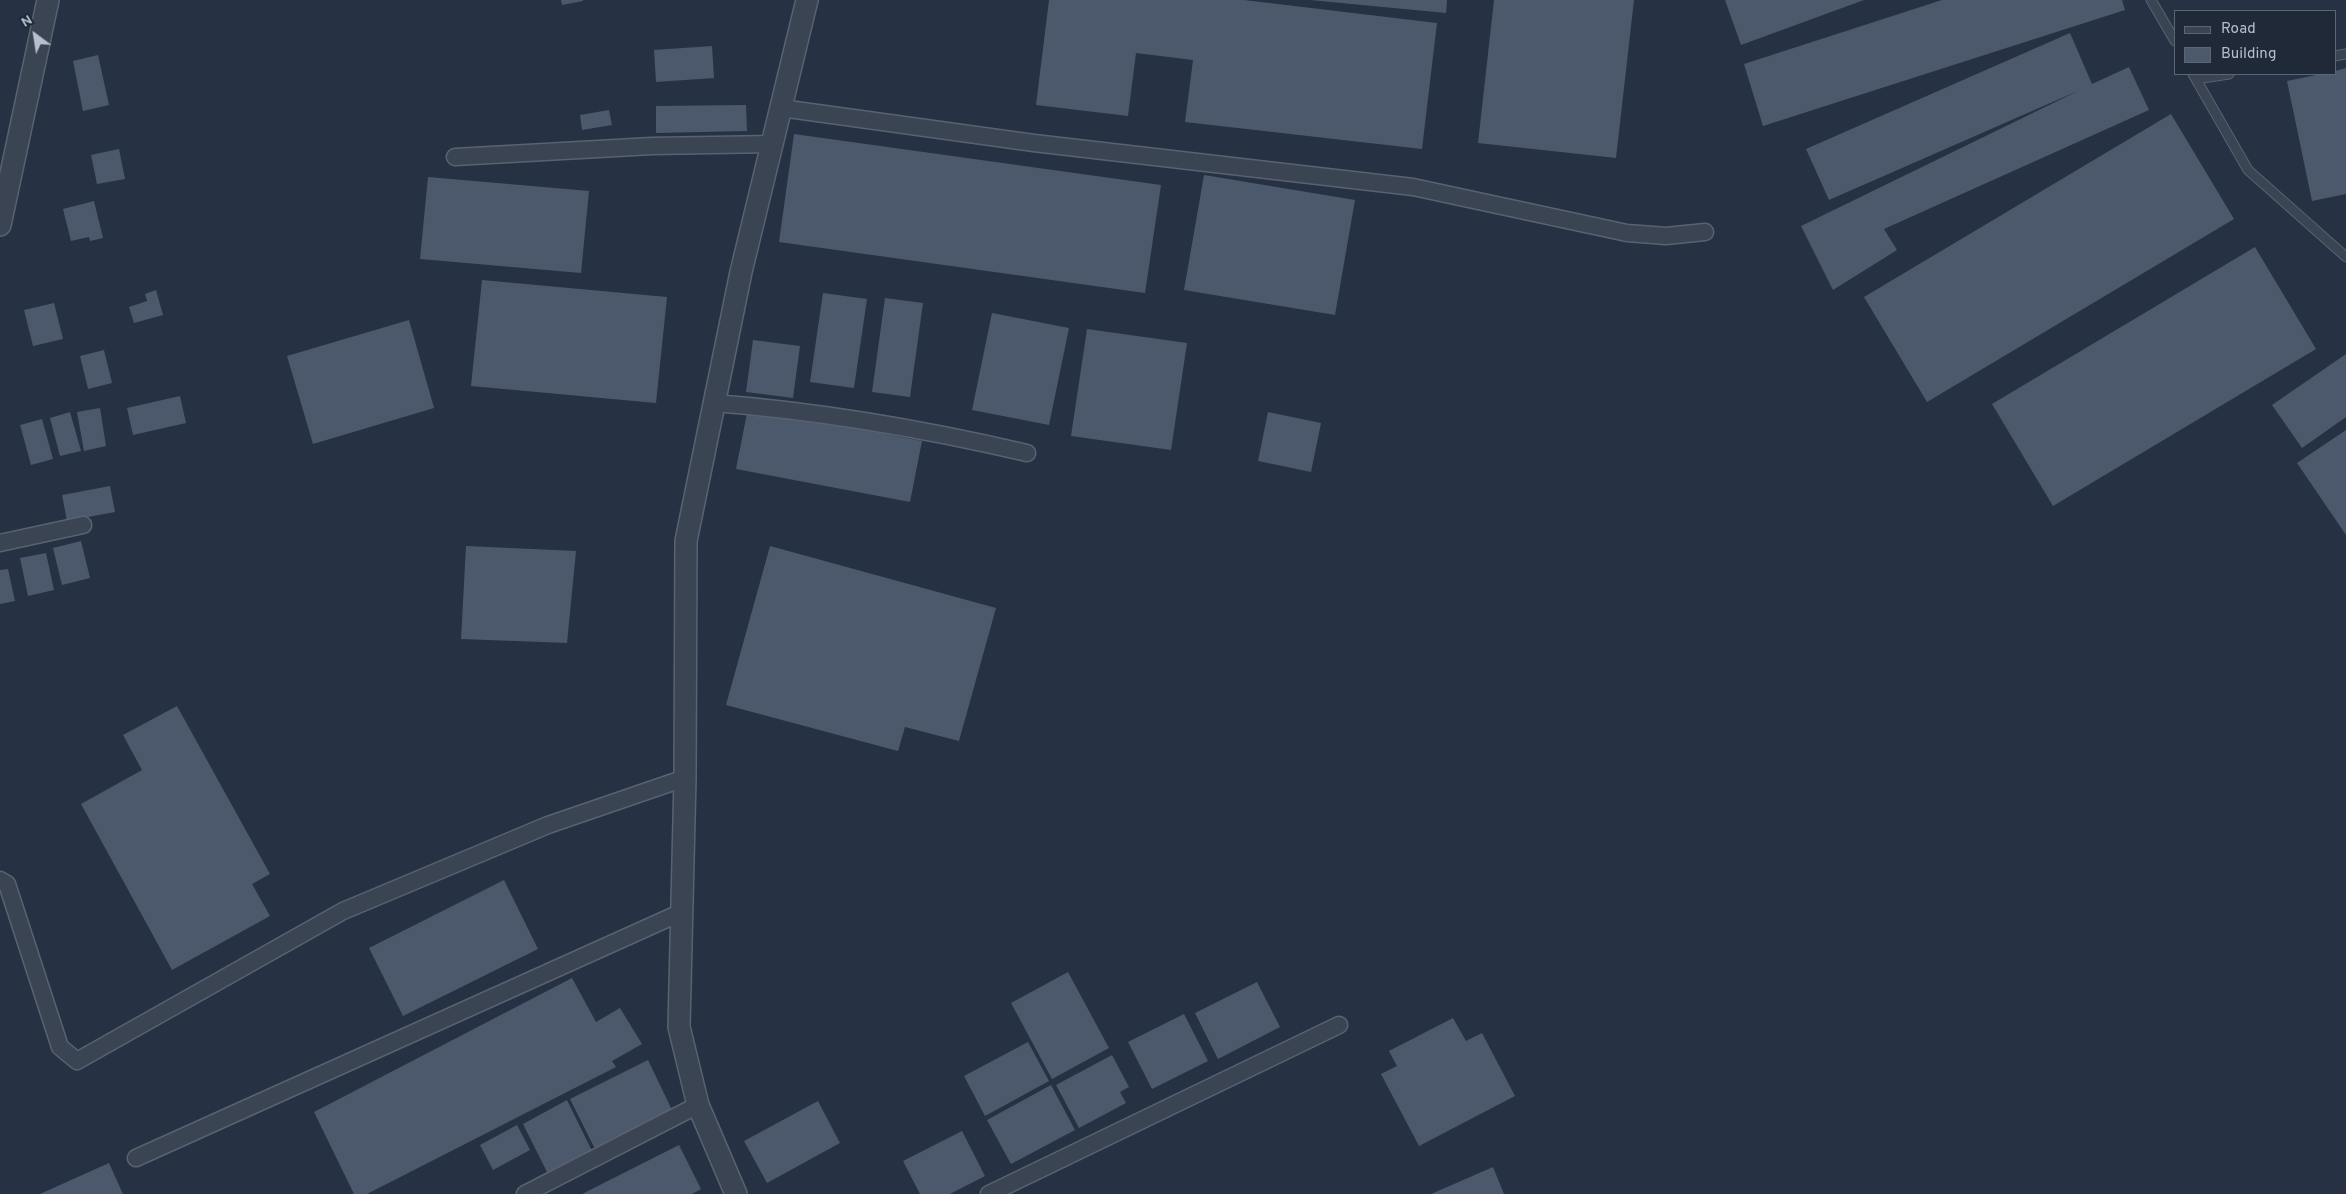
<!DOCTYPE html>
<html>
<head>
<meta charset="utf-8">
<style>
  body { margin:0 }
  #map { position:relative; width:2346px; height:1194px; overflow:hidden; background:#263243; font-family:Overpass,sans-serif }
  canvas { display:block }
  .legend { position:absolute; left:2174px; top:10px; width:162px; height:65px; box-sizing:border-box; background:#1f2938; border:1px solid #5c6574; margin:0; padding:6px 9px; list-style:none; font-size:15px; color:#b8bfcd }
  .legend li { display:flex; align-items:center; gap:10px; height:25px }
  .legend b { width:25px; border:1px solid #5c6574 }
  .north { position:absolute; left:10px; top:10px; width:50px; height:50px; -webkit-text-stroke:4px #1f2938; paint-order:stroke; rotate:329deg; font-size:14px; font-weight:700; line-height:20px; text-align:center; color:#b8bfcd }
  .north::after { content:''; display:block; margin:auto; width:18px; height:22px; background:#b8bfcd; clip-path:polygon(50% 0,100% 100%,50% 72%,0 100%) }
</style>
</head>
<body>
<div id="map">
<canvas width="2346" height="1194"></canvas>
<ul class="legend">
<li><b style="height:6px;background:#3b4453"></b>Road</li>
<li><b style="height:14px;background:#4c596c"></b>Building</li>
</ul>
<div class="north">N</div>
</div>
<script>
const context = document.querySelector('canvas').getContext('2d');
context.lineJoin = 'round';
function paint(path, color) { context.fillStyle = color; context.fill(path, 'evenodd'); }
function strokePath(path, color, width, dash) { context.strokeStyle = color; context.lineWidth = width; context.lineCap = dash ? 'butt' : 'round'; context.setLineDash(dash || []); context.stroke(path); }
const building = new Path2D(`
  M561,0H583V1L562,5Z
  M1049,0H1244L1437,23L1422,149L1185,122L1193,60L1136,53L1128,116L1036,105Z
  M1310,0H1447L1446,13Z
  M1494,0H1634L1616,158L1478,143Z
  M1725,0H1864L1741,45Z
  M1942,0H2122L2125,10L1763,126L1744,64Z
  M2070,33L2092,84L2129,67L2149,110L1884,229L1897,250L1833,290L1801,226L2080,90L1829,200L1806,149Z
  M712,46L714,78L656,82L654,50Z
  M98,55L109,105L83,111L73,61Z
  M2346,68V194L2312,201L2287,81L2321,74H2335V71Z
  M746,105L747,131L656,133V106Z
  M609,110L612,125L582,130L580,115Z
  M2171,114L2234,219L1927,402L1864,297Z
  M794,134L1161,185L1145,293L779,242Z
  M119,149L125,179L97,184L91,155Z
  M1204,175L1355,200L1335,315L1184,290Z
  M428,177L589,191L581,273L420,259Z
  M94,201L103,238L90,241L89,237L71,241L63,209Z
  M2255,247L2316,349L2053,506L1992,404Z
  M482,280L667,297L656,403L471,386Z
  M156,290L163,315L134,323L129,307L147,301L145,294Z
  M823,293L867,299L854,388L810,382Z
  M885,298L923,303L910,397L872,392Z
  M54,303L63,339L33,346L24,310Z
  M992,313L1069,328L1049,425L972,410Z
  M409,320L434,408L313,444L287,356Z
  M1087,329L1187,343L1171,450L1071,436Z
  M753,340L800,346L793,398L746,392Z
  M104,350L112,383L88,389L80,356Z
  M2346,354V417L2302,448L2272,405Z
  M180,396L186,423L133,435L127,408Z
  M100,408L106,446L84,451L77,412Z
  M748,408L922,441L910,502L736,469Z
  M70,412L81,451L60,456L50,418Z
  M1268,412L1321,423L1311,472L1258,461Z
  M42,419L53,459L31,465L20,425Z
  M2346,430V535L2297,463Z
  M110,486L115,512L67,521L62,495Z
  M81,541L90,578L62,585L53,548Z
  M466,546L576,551L567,643L461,639Z
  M770,546L996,608L959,741L905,727L898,751L726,705Z
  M46,553L54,590L28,596L20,558Z
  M8,569L15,601L0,604V570Z
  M177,706L270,874L252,884L270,916L172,970L81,804L142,770L123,735Z
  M504,880L538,949L403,1016L369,948Z
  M1068,972L1109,1048L1052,1079L1011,1003Z
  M572,978L596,1022L620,1008L642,1044L612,1061L616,1067L367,1194H354L314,1112Z
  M1257,982L1280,1027L1218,1059L1195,1013Z
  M1184,1014L1208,1061L1152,1089L1128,1042Z
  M1453,1018L1466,1041L1482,1033L1515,1096L1419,1146L1381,1074L1397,1066L1389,1051Z
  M1028,1042L1049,1081L985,1116L964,1076Z
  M1112,1055L1129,1087L1120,1092L1126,1103L1079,1128L1056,1085Z
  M648,1060L673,1112L596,1151L570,1099Z
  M1051,1085L1075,1130L1011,1164L987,1120Z
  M567,1100L593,1153L548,1174L523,1124Z
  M818,1101L840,1143L767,1183L744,1141Z
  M517,1125L530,1150L493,1170L480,1145Z
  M962,1131L985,1176L950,1194H920L903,1161Z
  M679,1145L701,1189L692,1194H582Z
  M109,1163L123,1194H40Z
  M1493,1167L1504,1194H1431Z`);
const service = new Path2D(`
  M2151,0L2175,41
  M2335,56L2346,54
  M2193,74L2248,170L2346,257
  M2196,79L2229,74`);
const minor = new Path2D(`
  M781,108L1034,143L1413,187L1627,233L1666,236L1705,232
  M455,157L652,146L773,144
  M714,403C819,411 924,429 1027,453
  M0,543L83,525
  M0,880L7,884L60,1047L77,1061L343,911L548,825L685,778
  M136,1158L682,912
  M525,1194L698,1105
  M989,1194L1339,1025`);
const tertiary = new Path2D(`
  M0,225L48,0
  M736,1194L698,1105L679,1027L685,778L686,541L741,272L807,0`);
paint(building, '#4c596c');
strokePath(service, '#596270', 11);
strokePath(minor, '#596270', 19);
strokePath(tertiary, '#596270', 24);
strokePath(service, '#3b4453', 9);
strokePath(minor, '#3b4453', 16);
strokePath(tertiary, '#3b4453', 21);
</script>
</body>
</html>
